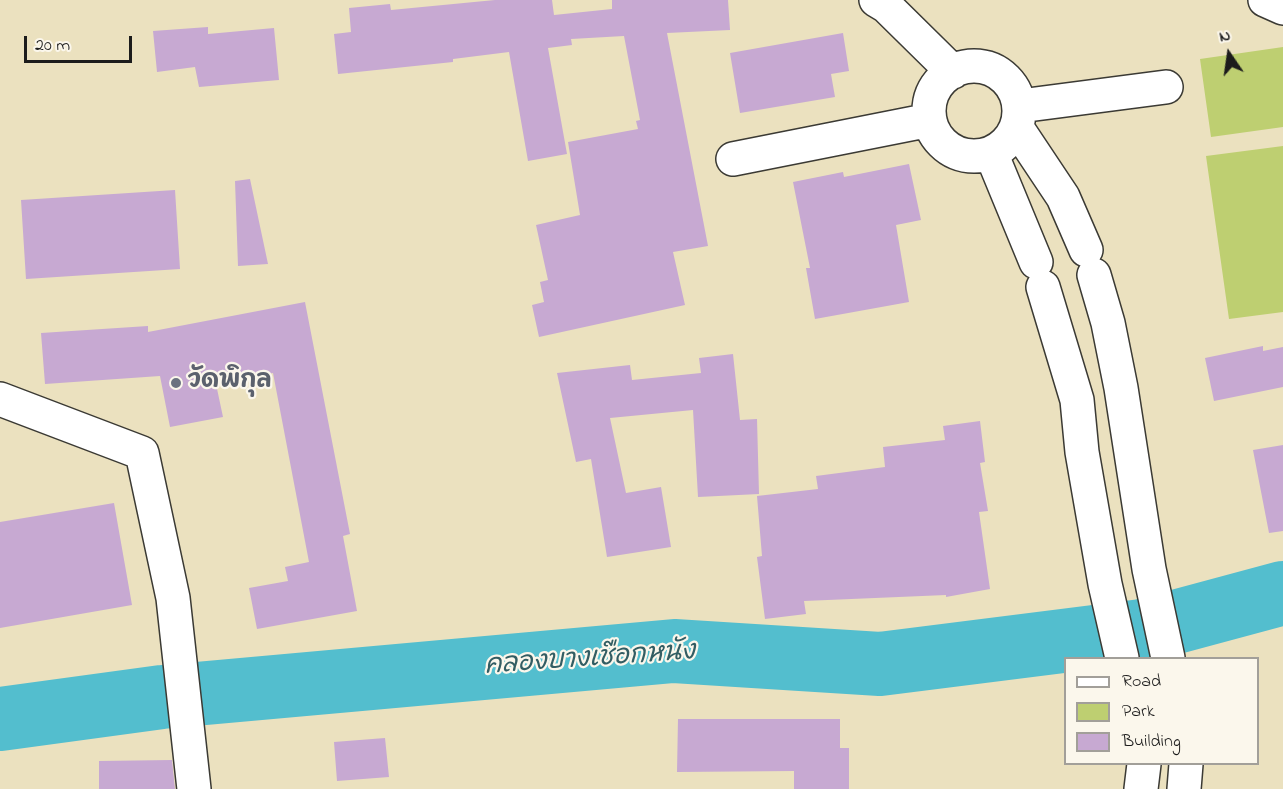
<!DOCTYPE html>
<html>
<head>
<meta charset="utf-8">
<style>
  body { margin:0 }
  #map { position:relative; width:1283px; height:789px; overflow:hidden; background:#ebe1bf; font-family:"Indie Flower",sans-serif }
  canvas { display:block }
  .legend { position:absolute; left:1064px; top:657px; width:195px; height:108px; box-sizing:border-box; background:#fbf7ec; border:2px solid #a29f99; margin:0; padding:8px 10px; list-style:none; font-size:18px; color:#1c1c1c }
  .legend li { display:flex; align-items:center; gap:12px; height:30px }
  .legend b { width:30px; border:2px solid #a29f99 }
  .north { position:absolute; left:1199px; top:24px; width:60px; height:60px; -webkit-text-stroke:4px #fbf7ec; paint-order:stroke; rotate:347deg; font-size:16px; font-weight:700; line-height:24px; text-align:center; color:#1c1c1c }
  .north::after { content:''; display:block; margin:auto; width:21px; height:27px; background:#1c1c1c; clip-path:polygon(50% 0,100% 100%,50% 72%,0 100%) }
  .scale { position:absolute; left:24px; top:36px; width:108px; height:27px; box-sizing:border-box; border:3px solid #1c1c1c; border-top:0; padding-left:8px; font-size:18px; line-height:21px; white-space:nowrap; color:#1c1c1c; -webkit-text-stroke:4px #fbf7ec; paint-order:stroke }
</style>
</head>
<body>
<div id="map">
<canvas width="1283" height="789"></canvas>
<ul class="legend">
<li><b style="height:8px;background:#fff"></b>Road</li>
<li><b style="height:16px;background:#becf71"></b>Park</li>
<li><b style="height:16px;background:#c7a9d2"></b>Building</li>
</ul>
<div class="north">N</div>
<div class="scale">20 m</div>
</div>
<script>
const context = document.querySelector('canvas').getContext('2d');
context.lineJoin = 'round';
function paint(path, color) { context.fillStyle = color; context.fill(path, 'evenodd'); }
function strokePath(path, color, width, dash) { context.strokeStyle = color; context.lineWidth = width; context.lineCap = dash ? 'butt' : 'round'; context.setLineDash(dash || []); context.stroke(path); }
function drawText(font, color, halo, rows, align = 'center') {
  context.font = font + ' "Indie Flower","Playpen Sans Thai",sans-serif'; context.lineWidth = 4.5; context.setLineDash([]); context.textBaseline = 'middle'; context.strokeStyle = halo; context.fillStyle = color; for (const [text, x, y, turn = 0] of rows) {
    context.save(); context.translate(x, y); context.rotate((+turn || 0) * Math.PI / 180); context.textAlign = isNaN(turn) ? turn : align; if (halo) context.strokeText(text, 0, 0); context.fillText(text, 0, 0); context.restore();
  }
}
const green = new Path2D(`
  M1283,47V127L1211,137L1200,59Z
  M1283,146V312L1229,319L1206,156Z`);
const river = new Path2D(`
  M0,719L162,697L674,651L880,664L1142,631L1283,593`);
const building = new Path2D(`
  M495,0H552L554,15L612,9V0H728L730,30L667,33L708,246L673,252L685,305L539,337L532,305L544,302L540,282L548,280L536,225L580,215L568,142L638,129L636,121L640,120L624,36L571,39L572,45L548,48L567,154L528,161L509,52L453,59V62L338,74L334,34L351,32L349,8L390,4L391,10Z
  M208,27V34L274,28L279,80L199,87L195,67L157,72L153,31Z
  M843,33L849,71L831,74L835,97L740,113L730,53Z
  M909,164L921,220L896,225L909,302L815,319L806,268H810L793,182L843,172L844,177Z
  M250,179L268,264L238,266L235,181Z
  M175,190L180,269L26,279L21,200Z
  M305,302L350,534L343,536L357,611L257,629L249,588L288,581L285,567L309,562L273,373L216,384L223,417L170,427L160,376L45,384L41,333L148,326V332Z
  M1263,346V351L1283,347V387L1214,401L1205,358Z
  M733,354L740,420L757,419L759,494L698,497L693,410L610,418L626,493L661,487L671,547L607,557L591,459L576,462L557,373L630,365L632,380L701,373L699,358Z
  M980,421L985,462L980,463L988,511L979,512L990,589L946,597V595L804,601L806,614L765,619L757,557L762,556L757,496L818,489L816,476L885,467L883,447L945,440L943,426Z
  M1283,445V531L1269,533L1253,450Z
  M114,503L132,605L0,628V522Z
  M678,719H840V748H849V789H794V771L677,772Z
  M385,738L389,777L337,781L334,742Z
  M172,760L175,789H99V761Z`);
const minor = new Path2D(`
  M876,0L886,6L953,72
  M1265,0L1283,8
  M929 111a45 45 0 1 1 90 0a45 45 0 1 1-90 0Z
  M1020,106L1166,87
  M1017,128L1063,197L1086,250
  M991,153L1036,262
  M733,159L930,120
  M1094,275L1108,323L1121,388L1149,569L1168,658
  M1043,287L1077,400L1082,452L1105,584L1122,658
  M0,399L142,453L173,598L194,789
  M1141,789L1144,764
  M1184,789L1186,764`);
const markers = [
  [176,383,6,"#6b7280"]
];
const worshipNames = [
  ["วัดพิกุล",188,383]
];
const waterNames = [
  ["คลองบางเชือกหนัง",590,661,-4]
];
paint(green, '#becf71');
strokePath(river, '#53bece', 64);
paint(building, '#c7a9d2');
strokePath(minor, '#3b3a34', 36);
strokePath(minor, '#fff', 33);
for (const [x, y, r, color] of markers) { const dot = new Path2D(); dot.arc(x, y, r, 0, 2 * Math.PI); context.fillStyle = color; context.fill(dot); strokePath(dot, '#fbf7ec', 2); }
drawText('bold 24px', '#5b616d', '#fbf7ec', worshipNames, 'left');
drawText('italic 26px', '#325d63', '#fbf7ec', waterNames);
</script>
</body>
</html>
